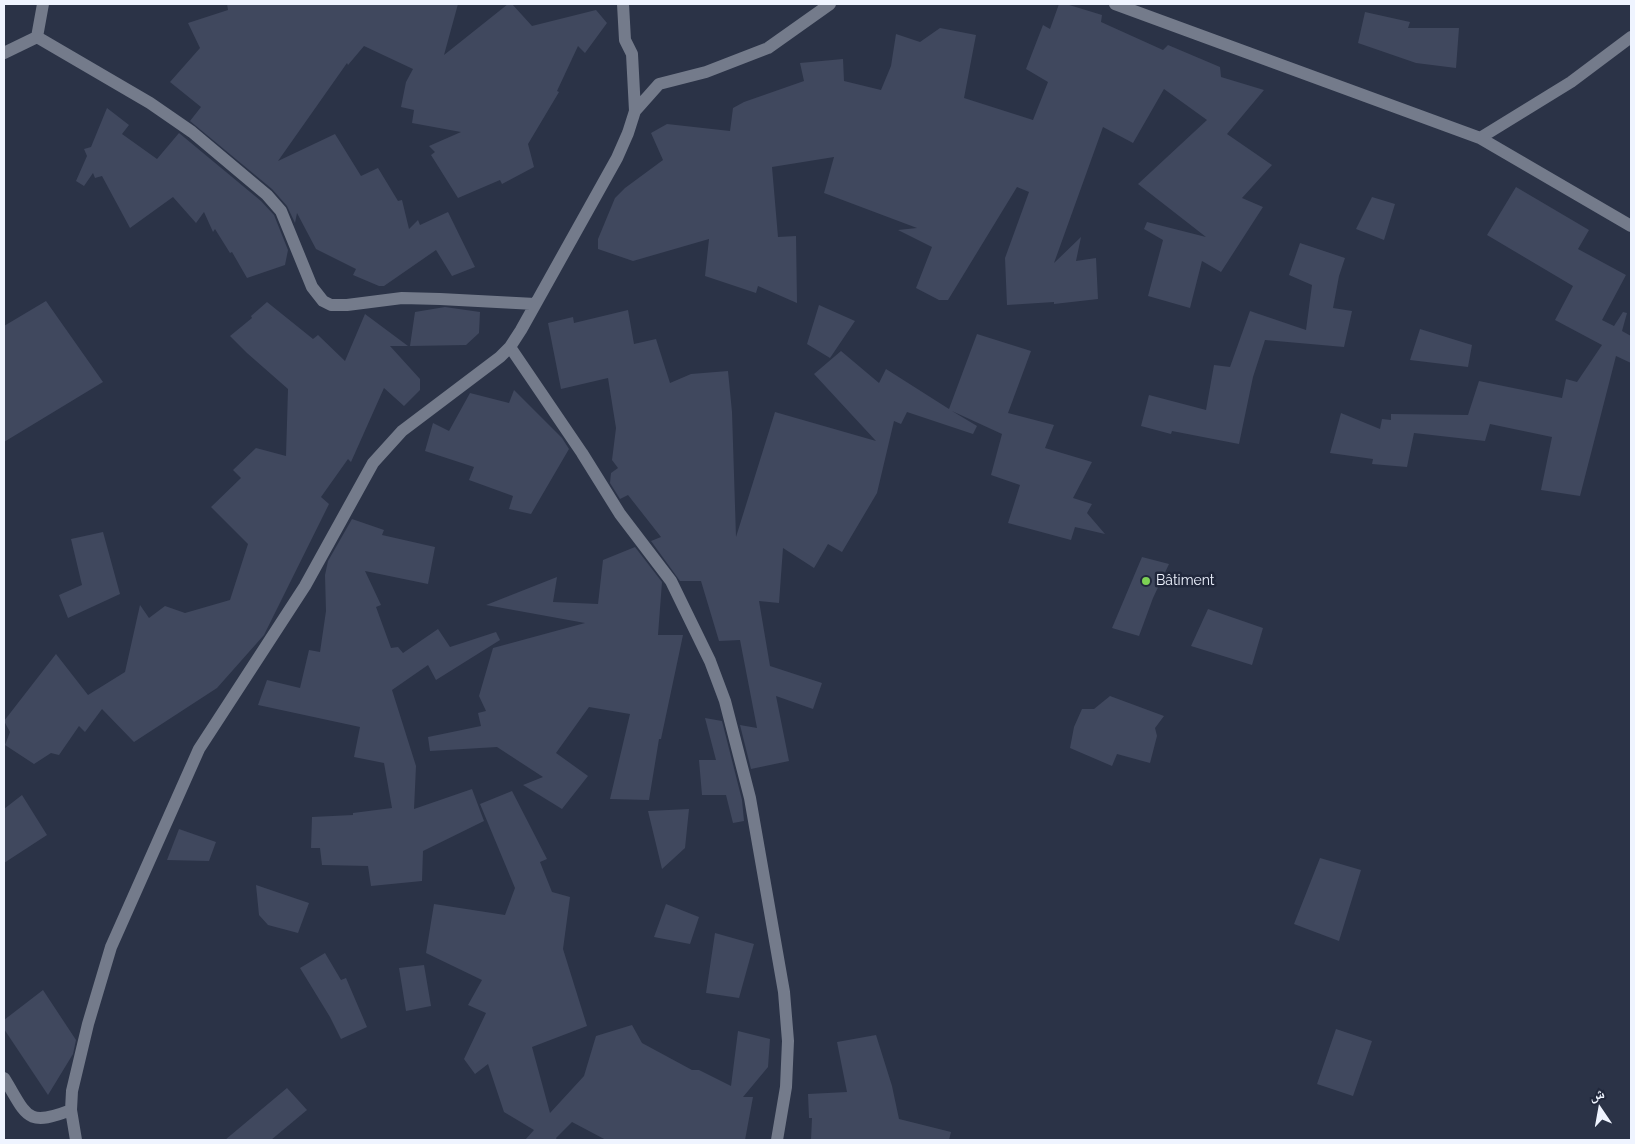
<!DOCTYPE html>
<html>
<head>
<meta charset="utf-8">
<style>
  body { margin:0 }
  #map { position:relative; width:1635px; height:1144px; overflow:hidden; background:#2b3347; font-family:Raleway,"Noto Naskh Arabic",sans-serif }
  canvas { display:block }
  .frame { position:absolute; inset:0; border:5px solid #eff4ff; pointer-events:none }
  .north { position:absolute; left:1575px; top:1084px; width:50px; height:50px; -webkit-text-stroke:4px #21283c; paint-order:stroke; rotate:348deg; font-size:14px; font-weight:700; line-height:20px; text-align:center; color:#eff4ff }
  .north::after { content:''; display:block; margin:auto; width:18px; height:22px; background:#eff4ff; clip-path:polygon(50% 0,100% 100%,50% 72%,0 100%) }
</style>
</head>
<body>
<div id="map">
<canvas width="1635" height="1144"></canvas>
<div class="frame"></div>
<div class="north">ش</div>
</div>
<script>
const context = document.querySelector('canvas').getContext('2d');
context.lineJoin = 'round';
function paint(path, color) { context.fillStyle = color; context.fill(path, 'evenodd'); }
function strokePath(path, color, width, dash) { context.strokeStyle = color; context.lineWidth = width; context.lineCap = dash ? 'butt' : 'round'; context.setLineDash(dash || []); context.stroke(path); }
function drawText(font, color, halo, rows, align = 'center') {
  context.font = font + ' Raleway,sans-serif'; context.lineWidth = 5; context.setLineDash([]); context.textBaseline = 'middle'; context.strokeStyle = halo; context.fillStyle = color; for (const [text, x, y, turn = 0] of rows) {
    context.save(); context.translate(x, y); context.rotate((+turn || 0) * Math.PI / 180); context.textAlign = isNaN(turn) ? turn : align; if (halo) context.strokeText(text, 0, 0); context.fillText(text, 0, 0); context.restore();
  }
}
const building = new Path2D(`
  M227,4H458L444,55L508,4H512L532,26L596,10L607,23L585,53L578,46L557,91L559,92L528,144L534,167L502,184L500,180L458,198L431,155L435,152L429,146L461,132L412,123L414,110L401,107L406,82L413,69L364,46L348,65L347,63L278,161L335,134L361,176L378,168L398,201L402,200L409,229L418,220L420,225L448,212L475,267L452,276L436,250L384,286H379L353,275L356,269L316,249L297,213L295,223L287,206L272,189L190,121L201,107L170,82L200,48L188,23L228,10Z
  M1059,4H1066L1102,15L1101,22L1163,50L1168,45L1220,67L1221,77L1264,90L1227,134L1272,165L1242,198L1263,207L1221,272L1202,261L1190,308L1148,296L1163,240L1144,229L1147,222L1206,237L1138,184L1207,120L1164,89L1133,143L1103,127L1054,263L1081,237L1076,261L1096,258L1098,299L1054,304V302L1007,305L1005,258L1029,192L1017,187L948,300H939L916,288L932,247L898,230L917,228L824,193L834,157L772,167L778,237L796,236L797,303L758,286L756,293L705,276L709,239L633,261L598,249V239L615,198L625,188L663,160L651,133L667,124L730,131L733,108L744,102L804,81L800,63L843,59L844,81L881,90L891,66L896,34L920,42L940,28L976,35L964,98L1033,120L1048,82L1026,69L1043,25L1050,29Z
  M1365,12L1410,22L1408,28H1459L1456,68L1416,63L1358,43Z
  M107,108L129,125L122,134L157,159L179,133L261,201L274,215L288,250L285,265L247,278L232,252L230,253L215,229L213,232L204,212L196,223L173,197L130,228L102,176L95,178L93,173L84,186L76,181L87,156L84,149L91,147Z
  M1516,187L1589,230L1578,249L1626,275L1602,320L1614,326L1623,312L1627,313L1622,331L1631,336V363L1616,356L1580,496L1541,490L1552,437L1490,424L1485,441L1414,433L1407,467L1372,464L1373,459L1330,453L1341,413L1380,429L1382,419L1391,420V414L1468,415L1479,381L1562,398L1566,379L1577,382L1602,345L1555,320L1573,286L1487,235Z
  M1372,197L1395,204L1384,240L1356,229Z
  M1300,243L1345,258L1339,276L1333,308L1352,311L1344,347L1265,340L1253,377L1239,444L1172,431L1171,434L1141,426L1149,395L1206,410L1214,365L1230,367L1250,311L1306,330L1312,285L1289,275Z
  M46,301L103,382L4,442V326Z
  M267,302L313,339L318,335L345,361L365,314L408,346H390L420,379V390L404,406L384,388L351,462L348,459L321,497L329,504L264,635L217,688L134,742L102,709L85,732L79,726L59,755L51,753L34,764L5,745L10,732L4,721L56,654L88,695L125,672L140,605L149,618L165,606L185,613L230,600L248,544L211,507L241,478L233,470L256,448L286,456L288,389L247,353L230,336L252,318L251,316Z
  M819,305L855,321L830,358L807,344Z
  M445,307L480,312L479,333L466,345L410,346L415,312Z
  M628,310L634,344L656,339L670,383L691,374L728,371L732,412L736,537L775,412L876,441L814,374L841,351L879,383L886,369L949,409L977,334L1031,351L1008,413L1054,425L1045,448L1092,462L1073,498L1092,504L1087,513L1105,534L1075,527L1071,540L1008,523L1020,485L991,475L1002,434L952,411L977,426L973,434L907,412L901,424L894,421L877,493L842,552L828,544L814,568L783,548L779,603L759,601L770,666L822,683L813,709L776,696L789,761L751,769L740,725L757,728L740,640L719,641L701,581H680L651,541L661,537L628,495L620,499L610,483L611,473L618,468L612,460L616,428L608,378L561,389L548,323L573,317L574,323Z
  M1420,329L1472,345L1468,367L1410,360Z
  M514,390L562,438L569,449L531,514L509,509L513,496L469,480L474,467L425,451L433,423L449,431L470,393L509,403Z
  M352,519L384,530L382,535L435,547L428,584L365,571L381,605L376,607L391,648L398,647L403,653L438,629L450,647L496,632L500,640L436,680L428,665L392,690L416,766L414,809L472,789L484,821L423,851L422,881L371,886L368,866L322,865L320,848H311L312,817L353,815V813L392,808L384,763L354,757L360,727L258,705L267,680L300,688L309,650L320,652L326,611L325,575L328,561Z
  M103,532L120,594L68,618L59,595L82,585L71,539Z
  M635,547L662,582L658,635H683L661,739H659L649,800L610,799L630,714L589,707L556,753L588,776L562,809L523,785L543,777L497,747L430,751L428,737L481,726L478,713L486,711L479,696L493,648L585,623L486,605L557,577L553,602L598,604L603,560Z
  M1142,557L1169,564L1153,598L1139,636L1112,628Z
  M1208,609L1263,628L1252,665L1191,646Z
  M1110,696L1164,716L1155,728L1157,736L1150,763L1117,754L1112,766L1070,748L1074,727L1082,709H1094Z
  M705,718L722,721L742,800L744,821L733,823L726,795H702L699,760H716Z
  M512,791L547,859L540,862L552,892L570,897L563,949L587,1026L532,1047L550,1113L584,1076L596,1036L632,1025L642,1043L692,1070H699L731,1086L738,1031L770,1039L768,1067L743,1097H753L745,1140H606L572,1122L556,1138L557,1140H525L534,1130L504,1112L488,1064L475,1074L464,1059L486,1013L468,1005L482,980L426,953L434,904L505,915L515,888L480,804Z
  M22,795L47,835L4,863V809Z
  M689,809L685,848L662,869L648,811Z
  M179,829L216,842L209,861L167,860Z
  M1320,858L1361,870L1339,941L1294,924Z
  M256,885L309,903L298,933L268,925L259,915Z
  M666,904L699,917L690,944L654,937Z
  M715,933L754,944L739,998L706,993Z
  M325,953L341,980L346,978L367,1027L341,1039L330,1017L300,968Z
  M424,965L431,1006L406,1011L399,968Z
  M43,990L76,1040L73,1054L48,1095L4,1029V1020Z
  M1336,1029L1372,1041L1353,1096L1317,1084Z
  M876,1035L892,1086L899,1119L951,1132L949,1140H811L812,1118H809L808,1094L847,1092L837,1042Z
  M287,1088L307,1110L271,1140H225Z`);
const minor = new Path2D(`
  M43,4L37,37L150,103L192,132L267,195L281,211L312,287L323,301L331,305H347L402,298L440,299L535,304
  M1115,4L1480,138L1631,226
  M4,53L37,37
  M635,111L659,84L706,72L768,48L830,4
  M1480,138L1571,82L1631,37
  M510,347L582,453L620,514L671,581L710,661L725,701L750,798L784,992L788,1041L786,1087L777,1140
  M4,1078C27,1115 25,1128 71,1110
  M76,1140L71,1110L72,1091L88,1024L111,947L199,749L305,586L373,463L402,431L500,357L510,347L521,330L617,158L628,133L635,111L632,54L625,40L623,4`);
const markers = [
  [1146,581,5,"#7dd154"]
];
const poiNames = [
  ["Bâtiment",1156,581]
];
paint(building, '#40485e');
strokePath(minor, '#747b8b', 12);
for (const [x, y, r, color] of markers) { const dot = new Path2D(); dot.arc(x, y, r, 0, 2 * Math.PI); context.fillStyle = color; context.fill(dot); strokePath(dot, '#21283c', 2); }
drawText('14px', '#eff4ff', '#21283c', poiNames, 'left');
</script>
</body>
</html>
